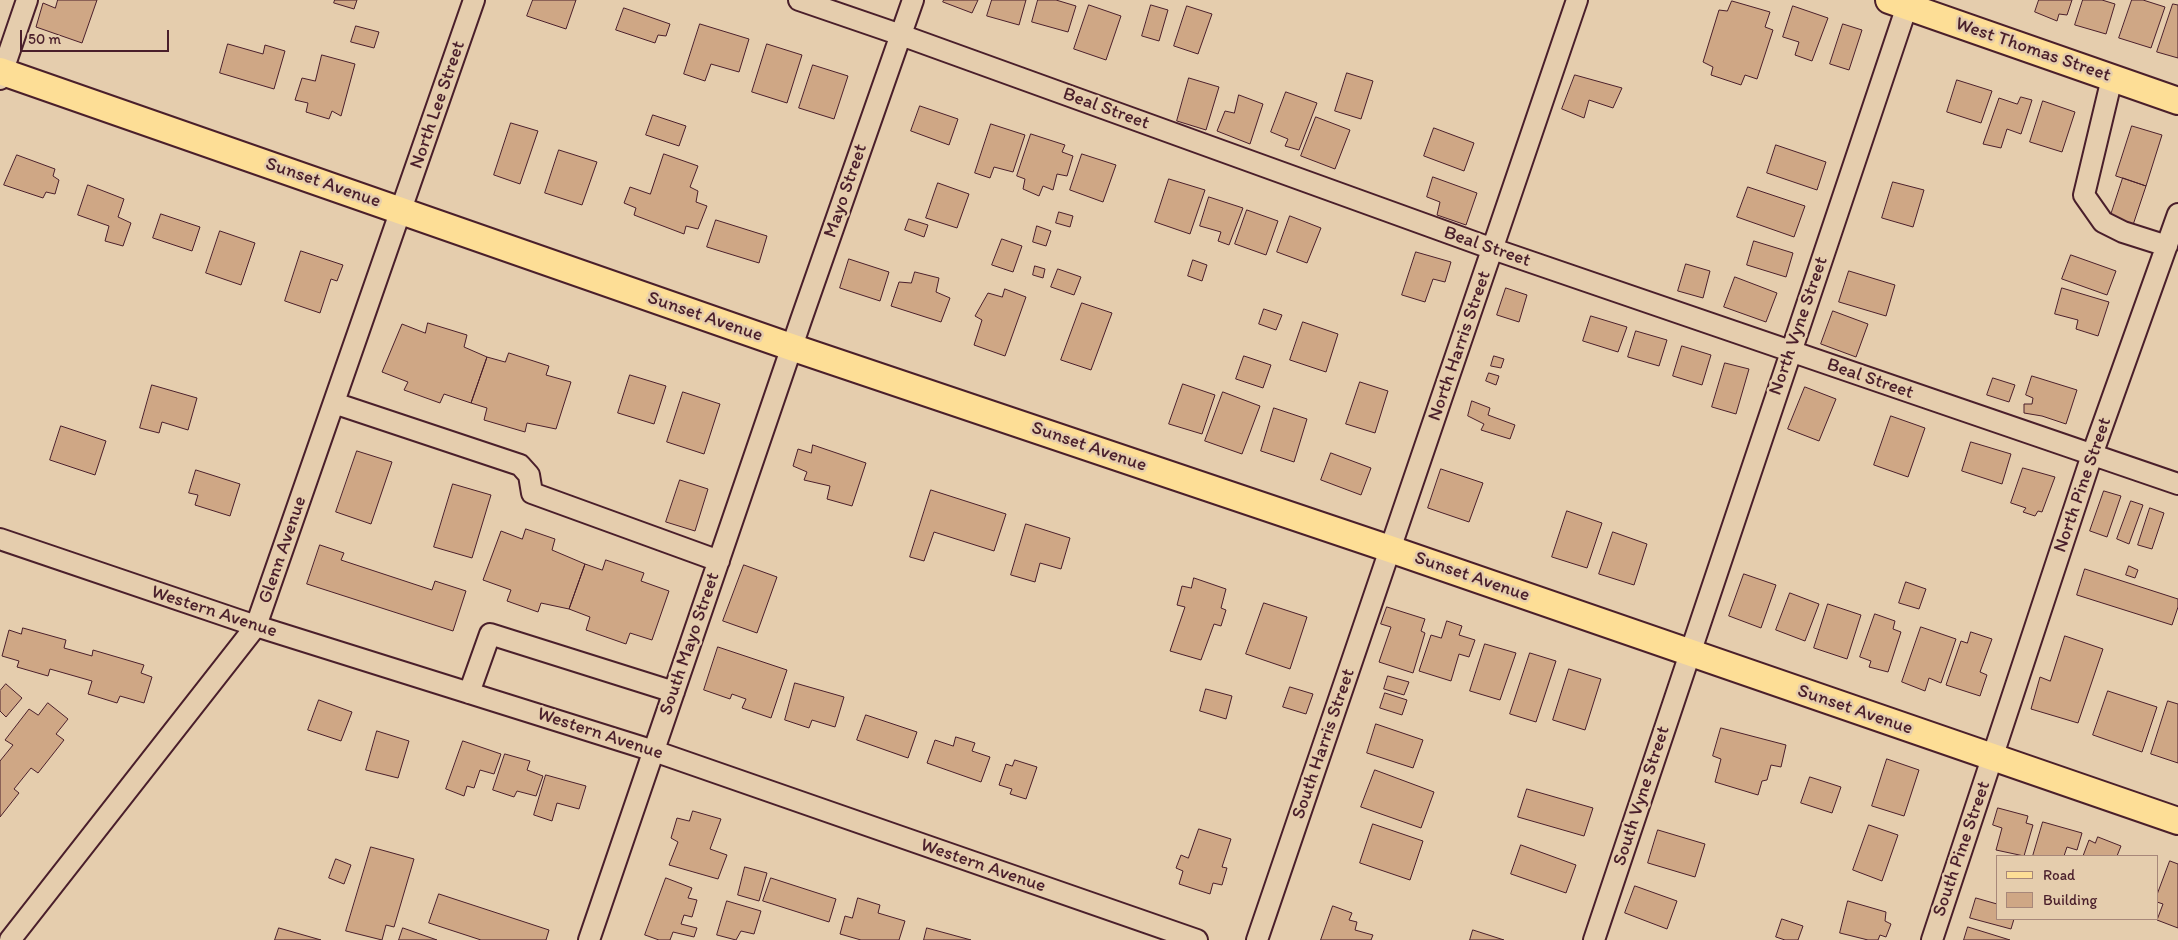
<!DOCTYPE html>
<html>
<head>
<meta charset="utf-8">
<style>
  body { margin:0 }
  #map { position:relative; width:2178px; height:940px; overflow:hidden; background:#e5cdad; font-family:Itim,sans-serif }
  canvas { display:block }
  .legend { position:absolute; left:1996px; top:855px; width:162px; height:65px; box-sizing:border-box; background:#e5cdad; border:1px solid #a78779; margin:0; padding:6px 9px; list-style:none; font-size:15px; color:#4a1f2b }
  .legend li { display:flex; align-items:center; gap:10px; height:25px }
  .legend b { width:25px; border:1px solid #a78779 }
  .scale { position:absolute; left:20px; top:30px; width:149px; height:22px; box-sizing:border-box; border:2px solid #4a1f2b; border-top:0; padding-left:6px; font-size:15px; line-height:18px; white-space:nowrap; color:#4a1f2b; -webkit-text-stroke:4px #e5cdad; paint-order:stroke }
</style>
</head>
<body>
<div id="map">
<canvas width="2178" height="940"></canvas>
<ul class="legend">
<li><b style="height:6px;background:#fdde96"></b>Road</li>
<li><b style="height:14px;background:#cfa785"></b>Building</li>
</ul>
<div class="scale">50 m</div>
</div>
<script>
const context = document.querySelector('canvas').getContext('2d');
context.lineJoin = 'round';
function paint(path, color) { context.fillStyle = color; context.fill(path, 'evenodd'); }
function strokePath(path, color, width, dash) { context.strokeStyle = color; context.lineWidth = width; context.lineCap = dash ? 'butt' : 'round'; context.setLineDash(dash || []); context.stroke(path); }
function drawText(font, color, halo, rows, align = 'center') {
  context.font = font + ' Itim,sans-serif'; context.lineWidth = 5; context.setLineDash([]); context.textBaseline = 'middle'; context.strokeStyle = halo; context.fillStyle = color; for (const [text, x, y, turn = 0] of rows) {
    context.save(); context.translate(x, y); context.rotate((+turn || 0) * Math.PI / 180); context.textAlign = isNaN(turn) ? turn : align; if (halo) context.strokeText(text, 0, 0); context.fillText(text, 0, 0); context.restore();
  }
}
const building = new Path2D(`
  M58,0H97L82,43L36,27L43,3L55,8Z
  M335,0H357L354,9L334,3Z
  M533,0H576L566,29L527,16Z
  M944,0H978L972,13L943,2Z
  M992,0H1026L1019,25L987,16Z
  M1038,0H1056L1076,6L1068,32L1032,22Z
  M2039,0H2072L2067,15L2059,14L2057,21L2035,12Z
  M2083,0H2102L2115,4L2106,34L2075,25Z
  M2132,0H2143L2165,7L2151,48L2119,38Z
  M1732,1L1770,12L1765,27L1773,30L1757,79L1745,75L1741,85L1711,75L1713,67L1703,62L1719,10L1727,11Z
  M2173,4L2178,5V58L2157,52Z
  M1089,5L1121,16L1106,60L1074,49Z
  M1151,5L1168,10L1159,41L1142,36Z
  M1187,6L1212,14L1198,54L1174,46Z
  M1793,6L1828,18L1812,61L1795,55L1799,42L1783,37Z
  M624,8L670,24L666,36L658,35L655,43L616,30Z
  M700,24L749,39L739,72L711,64L705,81L684,74Z
  M1843,24L1862,30L1849,70L1830,64Z
  M356,26L379,32L374,48L351,42Z
  M228,44L263,54L265,45L285,51L274,89L220,73Z
  M767,44L802,55L787,103L752,92Z
  M322,55L355,64L341,116L332,111L329,119L306,112L308,103L295,100L302,78L315,81Z
  M813,65L848,76L834,119L799,108Z
  M1347,73L1373,81L1361,119L1335,111Z
  M1575,75L1622,88L1613,108L1589,100L1584,118L1562,109Z
  M1189,78L1219,87L1206,130L1177,121Z
  M1957,80L1992,91L1981,123L1947,112Z
  M1286,92L1317,103L1299,150L1285,146L1288,139L1271,132Z
  M1239,95L1263,104L1250,144L1217,131L1225,111L1234,113Z
  M2021,97L2032,100L2021,134L2007,129L2001,148L1983,144L1999,98L2017,104Z
  M2043,101L2075,112L2062,152L2030,142Z
  M920,106L958,119L949,145L911,131Z
  M653,115L686,126L679,146L646,135Z
  M1316,117L1350,130L1335,169L1301,156Z
  M511,123L538,131L520,184L494,175Z
  M991,124L1025,135L1013,172L994,167L990,178L975,173Z
  M2132,126L2162,135L2146,186L2116,176Z
  M1434,128L1474,143L1464,171L1424,156Z
  M1031,134L1065,145L1062,152L1073,156L1067,176L1057,174L1053,190L1043,186L1039,196L1023,189L1025,179L1017,176Z
  M1776,145L1826,162L1817,190L1767,173Z
  M559,150L597,162L582,205L545,193Z
  M664,154L698,166L690,187L698,191L696,202L707,206L698,229L686,226L684,234L634,215L636,208L624,203L630,187L650,194Z
  M1082,154L1116,165L1103,202L1070,190Z
  M17,155L55,169L53,176L59,180L55,194L46,192L43,198L4,185Z
  M1433,177L1477,193L1466,225L1437,215L1440,202L1427,197Z
  M2123,178L2146,186L2132,228L2109,221Z
  M1169,179L1205,190L1190,234L1155,222Z
  M1893,182L1924,190L1913,227L1882,218Z
  M938,183L969,194L957,228L926,218Z
  M88,185L124,199L118,217L131,223L123,246L105,241L109,226L78,215Z
  M1748,187L1805,206L1794,237L1737,217Z
  M1209,197L1243,208L1229,245L1218,241L1221,232L1200,226Z
  M1247,210L1278,221L1266,255L1235,244Z
  M1059,212L1073,216L1070,227L1056,223Z
  M161,214L200,227L192,251L153,238Z
  M1290,216L1321,228L1307,263L1277,252Z
  M909,219L928,225L924,237L905,230Z
  M716,220L767,236L759,263L707,247Z
  M1037,226L1051,231L1046,246L1033,242Z
  M220,231L255,243L241,285L206,273Z
  M1002,239L1022,246L1013,272L992,265Z
  M1754,241L1793,253L1786,277L1747,265Z
  M301,251L343,265L337,281L331,279L320,313L285,301Z
  M1416,252L1451,262L1445,282L1433,279L1425,302L1402,295Z
  M2071,255L2116,271L2107,295L2062,279Z
  M849,259L889,272L880,301L840,288Z
  M1193,260L1207,265L1202,281L1188,276Z
  M1686,264L1710,271L1703,298L1678,291Z
  M1035,266L1045,269L1043,278L1033,275Z
  M1058,269L1081,277L1074,295L1051,287Z
  M1849,271L1895,285L1886,316L1839,302Z
  M915,272L939,278L936,292L950,298L941,322L891,306L899,282L911,283Z
  M1735,277L1777,293L1766,322L1724,307Z
  M1506,288L1527,295L1519,322L1497,315Z
  M2062,288L2109,302L2098,336L2076,329L2078,320L2055,314Z
  M1005,289L1026,297L1005,356L974,345L982,320L975,316L988,293L1002,297Z
  M1082,303L1112,313L1091,370L1061,360Z
  M1264,309L1282,315L1276,330L1259,324Z
  M1833,311L1868,324L1856,357L1821,344Z
  M1591,316L1627,327L1618,352L1583,341Z
  M1303,322L1338,334L1326,372L1290,360Z
  M428,323L467,335L464,347L487,357L471,403L444,394L440,403L404,390L408,382L382,372L402,324L425,333Z
  M1636,331L1667,340L1659,366L1628,357Z
  M1682,346L1711,355L1702,385L1673,376Z
  M509,353L549,366L546,375L571,382L556,429L527,423L525,432L484,420L487,408L471,403L487,357L505,362Z
  M1244,356L1271,365L1263,388L1236,379Z
  M1494,356L1504,359L1501,368L1491,366Z
  M1725,363L1749,369L1736,414L1712,407Z
  M1489,373L1499,376L1496,385L1486,381Z
  M630,375L666,386L654,424L618,413Z
  M2032,376L2077,390L2066,424L2042,416L2024,413V404H2032L2033,398L2026,395Z
  M1993,378L2015,385L2009,402L1987,395Z
  M1360,382L1388,391L1375,433L1346,424Z
  M1183,384L1215,395L1202,434L1169,424Z
  M152,385L197,398L188,430L162,422L159,433L140,428Z
  M1805,387L1836,399L1819,441L1788,429Z
  M683,392L720,404L704,454L667,442Z
  M1223,392L1260,406L1242,454L1205,441Z
  M1472,401L1490,408L1488,415L1515,425L1510,439L1481,430L1484,424L1468,416Z
  M1274,408L1307,419L1294,462L1261,451Z
  M1891,416L1925,428L1908,477L1874,465Z
  M61,426L106,441L95,475L50,460Z
  M1971,442L2011,454L2002,484L1962,471Z
  M813,445L866,463L852,506L827,499L830,486L804,480L807,472L793,466L798,449L811,453Z
  M357,451L392,462L371,524L336,512Z
  M1331,453L1371,468L1361,495L1321,480Z
  M2023,468L2055,477L2042,512L2038,511L2035,516L2023,512L2026,508L2011,503Z
  M1441,469L1483,483L1469,522L1428,508Z
  M196,470L240,484L230,516L195,505L198,495L189,493Z
  M680,480L708,489L695,531L666,522Z
  M453,484L491,495L472,558L434,547Z
  M931,490L1006,514L994,551L934,532L924,561L910,557Z
  M2104,491L2121,496L2107,537L2090,531Z
  M2131,501L2143,505L2129,544L2117,539Z
  M2150,508L2164,513L2152,549L2138,545Z
  M1567,511L1602,523L1587,568L1552,557Z
  M1026,524L1070,538L1061,569L1040,563L1035,582L1011,575Z
  M526,529L555,539L552,550L585,564L569,609L541,603L538,612L507,601L511,590L483,580L501,531L522,539Z
  M1613,532L1647,544L1634,585L1599,574Z
  M320,545L344,553L341,560L432,590L435,581L466,591L453,631L307,584Z
  M606,560L644,573L641,581L669,591L652,640L630,633L626,644L586,630L590,617L569,609L585,564L602,570Z
  M744,565L777,577L757,633L723,621Z
  M2129,566L2138,570L2135,578L2126,575Z
  M2085,569L2178,599V607L2172,625L2077,595Z
  M1744,574L1776,585L1761,628L1729,616Z
  M1194,578L1226,589L1221,608L1226,610L1221,626L1214,624L1201,660L1170,651L1185,607L1177,605L1182,586L1191,588Z
  M1906,582L1926,589L1919,609L1899,603Z
  M1790,593L1819,604L1805,641L1776,630Z
  M1264,603L1307,617L1290,669L1246,654Z
  M1828,604L1861,615L1847,659L1814,648Z
  M1387,607L1425,619L1421,631L1425,633L1413,673L1379,662L1391,627L1381,624Z
  M1875,614L1895,621L1893,629L1901,632L1888,672L1869,667L1871,661L1860,657Z
  M1447,621L1462,626L1459,635L1475,640L1469,657L1459,654L1451,681L1419,671L1431,635L1441,638Z
  M1921,627L1956,639L1941,683L1929,678L1925,691L1902,682Z
  M23,628L66,640L64,648L92,656L93,650L144,665L141,673L152,677L144,703L120,696L117,703L88,694L92,681L50,669L48,676L17,667L19,661L2,656L9,630L21,634Z
  M1971,632L1992,639L1980,672L1987,675L1980,696L1946,685L1961,641L1967,643Z
  M2065,636L2103,649L2078,723L2031,709L2040,677L2050,681Z
  M1485,644L1516,653L1500,700L1470,691Z
  M718,647L787,670L771,718L742,708L746,699L732,694L730,699L704,690Z
  M1530,653L1556,661L1536,722L1510,714Z
  M1569,669L1601,679L1585,730L1553,720Z
  M1388,676L1409,682L1404,695L1384,689Z
  M795,683L844,697L835,727L812,720L809,728L785,720Z
  M6,684L22,698L6,717L0,711V691Z
  M1290,687L1313,694L1306,714L1283,707Z
  M1206,689L1232,696L1226,719L1200,711Z
  M2108,691L2157,707L2142,752L2093,735Z
  M1385,693L1407,700L1402,715L1380,708Z
  M319,700L352,712L341,741L308,730Z
  M2168,701L2178,704V763L2151,754Z
  M48,703L68,719L56,734L64,740L38,773L31,768L14,789L19,793L0,817V761L13,745L5,740L29,709L38,715Z
  M866,715L917,732L908,758L857,740Z
  M1376,724L1423,740L1413,768L1367,753Z
  M1721,728L1786,745L1781,767L1771,765L1767,780L1762,781L1758,795L1715,782L1721,759L1713,756Z
  M377,731L409,741L398,778L366,770Z
  M956,737L975,743L972,751L990,757L981,782L927,763L935,740L953,746Z
  M463,741L501,754L494,774L480,770L474,788L467,786L464,796L446,789Z
  M505,754L530,761L527,770L543,776L536,796L517,791L514,797L493,790Z
  M1887,759L1919,770L1904,816L1872,806Z
  M1015,760L1037,767L1026,799L1010,794L1012,789L999,785L1006,764L1012,766Z
  M1375,770L1434,792L1421,828L1361,807Z
  M546,775L586,786L579,809L557,803L552,821L534,815Z
  M1810,777L1841,787L1832,813L1801,803Z
  M1527,789L1593,808L1584,836L1518,817Z
  M1998,808L2028,816L2026,823L2033,825L2024,856L1996,850L2002,828L1993,825Z
  M693,811L721,819L710,849L727,855L718,879L669,865L678,842L671,838L677,818L689,821Z
  M2043,822L2082,833L2077,850L2067,847L2064,856H2033Z
  M1373,824L1423,841L1410,880L1360,863Z
  M1869,825L1898,835L1882,881L1853,870Z
  M1199,829L1231,839L1222,867L1227,868L1222,885L1213,883L1210,894L1179,884L1183,871L1176,868L1181,855L1188,858Z
  M1658,830L1705,844L1695,877L1648,863Z
  M2098,837L2121,846L2117,856H2083L2089,840L2095,843Z
  M1521,845L1576,865L1566,893L1511,874Z
  M371,847L414,859L394,927L386,925L382,940L346,931Z
  M336,859L351,865L344,884L329,878Z
  M2170,861L2178,864V928L2157,920L2163,904L2157,902V895Z
  M745,867L767,873L759,901L738,895Z
  M666,878L692,888L688,898L697,900L692,917L684,915L681,924L697,928L694,937L673,932L670,940H659L645,935Z
  M771,878L836,899L829,922L763,901Z
  M1635,886L1677,901L1667,929L1625,913Z
  M439,894L549,930L546,940H481L429,923Z
  M858,898L880,905L878,913L905,921L899,940H861L840,934L845,916L852,918Z
  M1976,898L1997,904V919H2014L2011,929L1970,918Z
  M727,901L761,911L754,934L741,931L736,940L717,935Z
  M1848,901L1886,912L1885,921L1891,924L1886,937L1880,935L1878,940H1868L1840,933Z
  M1333,906L1352,913L1349,920L1357,922L1355,930L1373,935L1371,940H1321Z
  M1782,919L1803,926L1798,940H1785L1776,937Z
  M1968,927L2010,940H1964Z
  M279,928L321,940H275Z
  M403,928L437,940H399Z
  M927,928L971,940H924Z
  M1473,930L1504,940H1470Z`);
const minor = new Path2D(`
  M799,0L901,35L1493,249L2178,484
  M2112,78L2084,195L2103,222L2123,232L2167,246
  M0,79L27,0
  M334,403L520,465L529,475L532,493L719,561
  M0,539L256,626L654,751L1197,940
  M469,693L490,634L674,692
  M10,940L256,626L474,0
  M589,940L801,320L913,0
  M1257,940L1577,0
  M1594,940L1909,0
  M1932,940L2092,455L2178,214`);
const major = new Path2D(`
  M1889,0L2178,101
  M0,71L791,347L1390,549L2178,821`);
const streetNames = [
  ["West Thomas Street",2033,50,19],
  ["North Lee Street",438,105,-71],
  ["Beal Street",1106,109,20],
  ["Sunset Avenue",323,183,19],
  ["Mayo Street",846,191,-71],
  ["Beal Street",1487,247,19],
  ["Sunset Avenue",705,317,19],
  ["North Vyne Street",1799,326,-71],
  ["North Harris Street",1460,346,-71],
  ["Beal Street",1870,379,19],
  ["Sunset Avenue",1089,447,19],
  ["North Pine Street",2083,485,-71],
  ["Glenn Avenue",283,550,-71],
  ["Sunset Avenue",1472,577,19],
  ["Western Avenue",214,612,18],
  ["South Mayo Street",690,644,-71],
  ["Sunset Avenue",1855,710,19],
  ["Western Avenue",600,734,18],
  ["South Harris Street",1324,744,-71],
  ["South Vyne Street",1642,796,-72],
  ["South Pine Street",1962,849,-71],
  ["Western Avenue",983,866,19]
];
paint(building, '#cfa785');
strokePath(building, '#4a1f2b', 1);
strokePath(minor, '#4a1f2b', 24);
strokePath(major, '#4a1f2b', 30);
strokePath(minor, '#e5cdad', 20);
strokePath(major, '#fdde96', 26);
drawText('19px', '#4a1f2b', '#e5cdad', streetNames);
</script>
</body>
</html>
